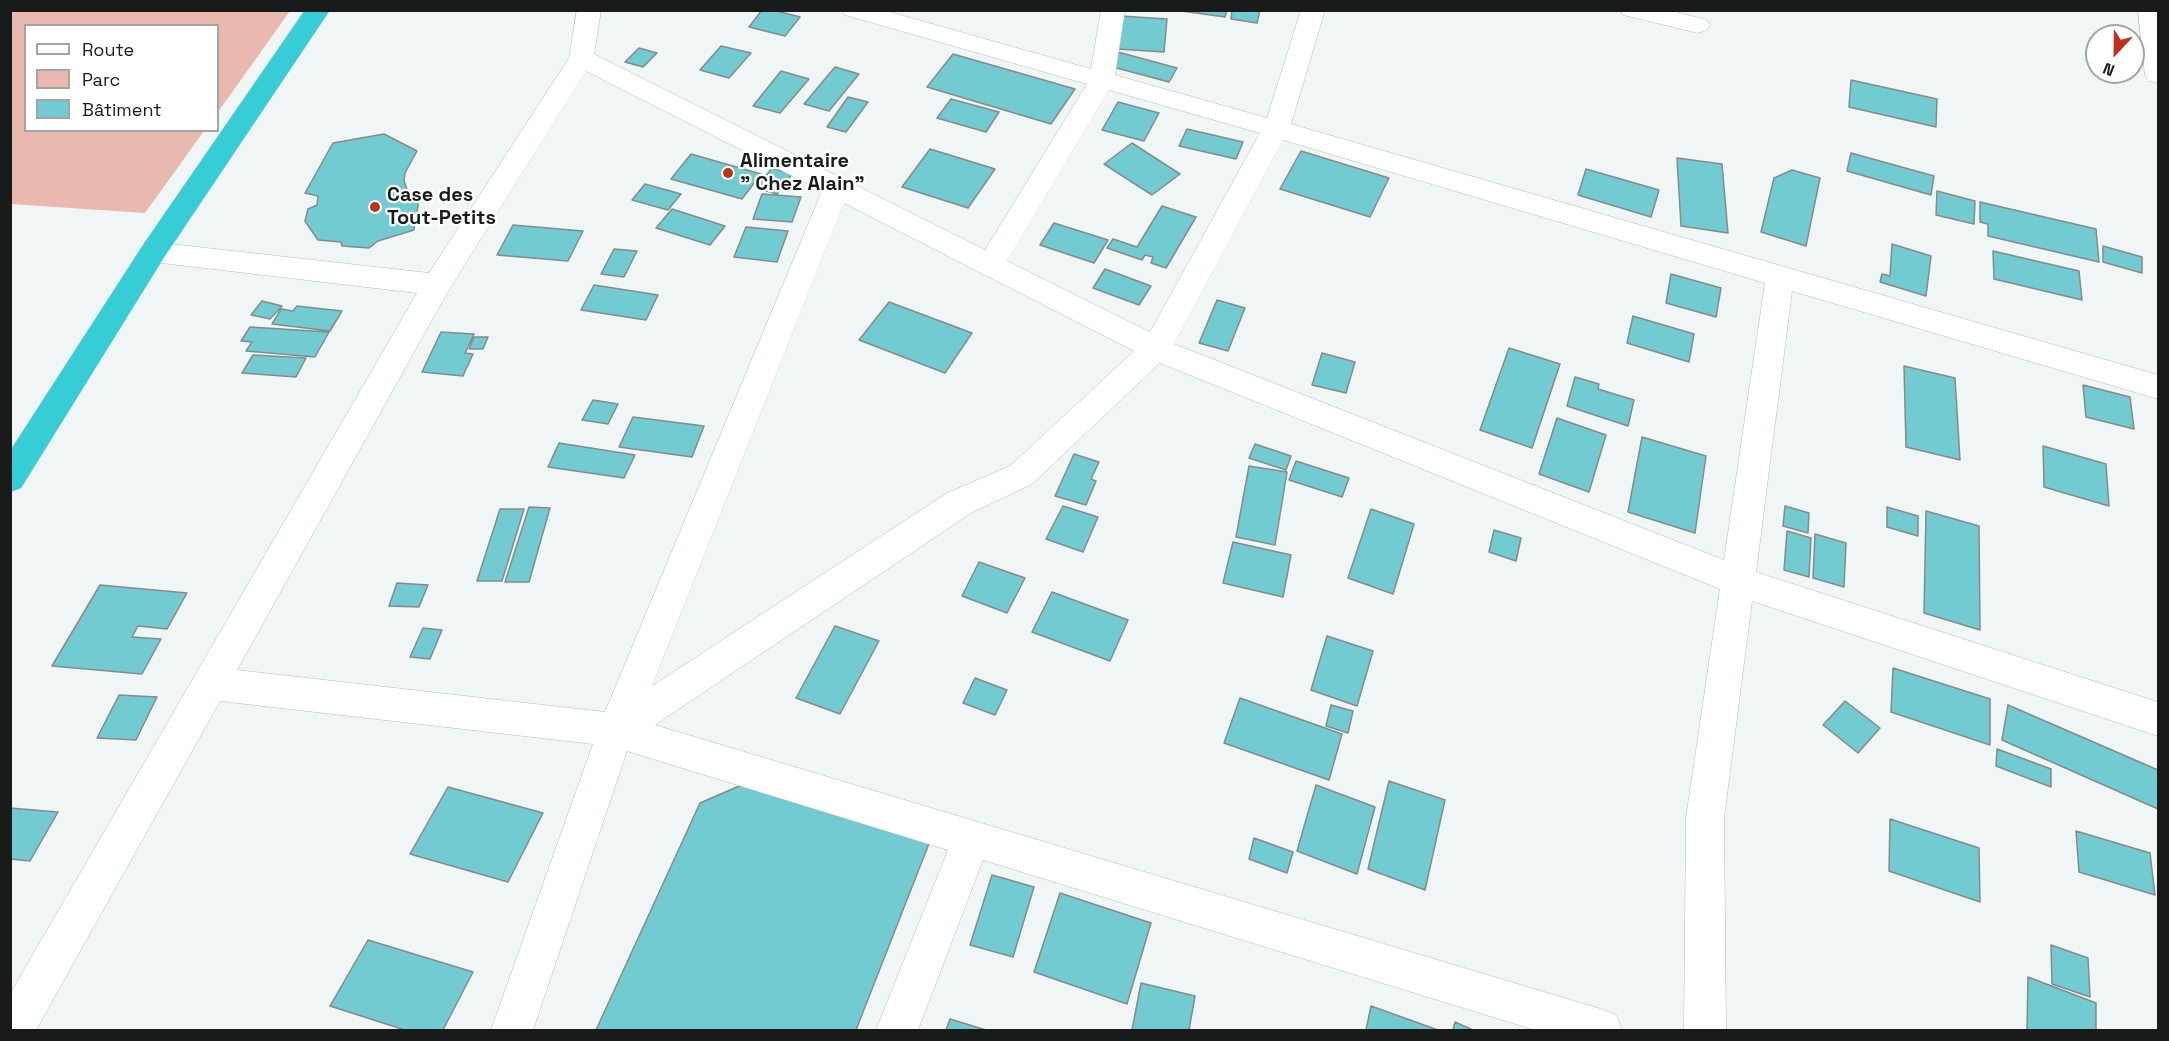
<!DOCTYPE html>
<html>
<head>
<meta charset="utf-8">
<style>
  body { margin:0 }
  #map { position:relative; width:2169px; height:1041px; overflow:hidden; background:#f0f6f6; font-family:"Space Grotesk",sans-serif }
  canvas { display:block }
  .frame { position:absolute; inset:0; border:12px solid #191b1b; pointer-events:none }
  .legend { position:absolute; left:24px; top:24px; width:195px; height:108px; box-sizing:border-box; background:#fff; border:2px solid #a3a4a4; margin:0; padding:8px 10px; list-style:none; font-size:18px; color:#191b1b }
  .legend li { display:flex; align-items:center; gap:12px; height:30px }
  .legend b { width:30px; border:2px solid #a3a4a4 }
  .north { position:absolute; left:2085px; top:24px; width:60px; height:60px; box-sizing:border-box; background:#fff; border:2px solid #a3a4a4; border-radius:50%; rotate:202deg; font-size:16px; font-weight:700; line-height:24px; text-align:center; color:#191b1b }
  .north::after { content:''; display:block; margin:auto; width:21px; height:27px; background:#be321b; clip-path:polygon(50% 0,100% 100%,50% 72%,0 100%) }
</style>
</head>
<body>
<div id="map">
<canvas width="2169" height="1041"></canvas>
<div class="frame"></div>
<ul class="legend">
<li><b style="height:8px;background:#fff"></b>Route</li>
<li><b style="height:16px;background:#e9b8ae"></b>Parc</li>
<li><b style="height:16px;background:#72cbd1"></b>Bâtiment</li>
</ul>
<div class="north">N</div>
</div>
<script>
const context = document.querySelector('canvas').getContext('2d');
context.lineJoin = 'round';
function paint(path, color) { context.fillStyle = color; context.fill(path, 'evenodd'); }
function strokePath(path, color, width, dash) { context.strokeStyle = color; context.lineWidth = width; context.lineCap = dash ? 'butt' : 'round'; context.setLineDash(dash || []); context.stroke(path); }
function drawText(font, color, halo, rows, align = 'center') {
  context.font = font + ' "Space Grotesk",sans-serif'; context.lineWidth = 4.5; context.setLineDash([]); context.textBaseline = 'middle'; context.strokeStyle = halo; context.fillStyle = color; for (const [text, x, y, turn = 0] of rows) {
    context.save(); context.translate(x, y); context.rotate((+turn || 0) * Math.PI / 180); context.textAlign = isNaN(turn) ? turn : align; if (halo) context.strokeText(text, 0, 0); context.fillText(text, 0, 0); context.restore();
  }
}
const green = new Path2D(`
  M10,11L11,10L290,11L218,112V26H26V130L204,131L145,213L11,204Z`);
const building = new Path2D(`
  M762,10H773L800,17L785,36L749,27Z
  M1174,10H1227L1225,17Z
  M1232,10H1260L1257,23L1231,19Z
  M1121,16L1167,19L1164,52L1117,49Z
  M721,46L751,53L729,78L700,70Z
  M639,48L657,53L643,67L625,62Z
  M1118,52L1177,68L1169,82L1109,66Z
  M953,54L1075,89L1051,124L927,87Z
  M835,67L859,74L829,111L804,104Z
  M781,71L809,79L780,113L753,106Z
  M1851,80L1937,99L1936,127L1849,107Z
  M848,97L868,102L846,132L827,127Z
  M951,99L999,112L986,132L937,118Z
  M1118,102L1159,113L1144,141L1102,130Z
  M1187,129L1243,142L1236,159L1179,146Z
  M384,134L417,151L405,173L404,181L408,192L419,200L414,230L378,241L369,248L342,246L341,242L318,240L305,221L308,209L317,205L318,196L305,193L333,143Z
  M1132,143L1180,174L1152,195L1104,164Z
  M930,149L995,169L968,208L902,187Z
  M1301,151L1389,178L1370,217L1280,189Z
  M1851,153L1934,176L1931,195L1847,171Z
  M691,154L761,174L742,199L671,179Z
  M1677,158L1722,164L1728,233L1681,226Z
  M772,168L792,174L777,194L756,188Z
  M1586,169L1659,190L1651,217L1578,195Z
  M1792,170L1820,178L1806,246L1761,232L1774,178Z
  M645,184L681,194L668,210L632,200Z
  M1937,191L1975,201L1974,224L1936,215Z
  M762,194L801,197L792,222L753,219Z
  M1980,202L2096,229L2099,262L1988,236V224L1980,222Z
  M1162,206L1196,217L1166,268L1151,263L1153,257L1145,255L1142,260L1107,248L1113,239L1137,247Z
  M672,209L725,226L710,245L656,228Z
  M1054,223L1108,240L1094,263L1040,245Z
  M513,225L583,231L568,261L497,255Z
  M746,227L788,231L777,262L734,257Z
  M1892,244L1931,256L1926,296L1880,282L1882,274L1890,276Z
  M2103,246L2142,257V273L2103,262Z
  M614,249L637,251L624,277L601,274Z
  M1993,251L2079,271L2082,300L1994,279Z
  M1105,269L1151,286L1139,305L1093,288Z
  M1671,274L1721,288L1716,317L1666,303Z
  M594,285L658,295L646,320L581,310Z
  M1217,300L1245,308L1228,351L1199,343Z
  M262,301L282,306L270,319L251,315Z
  M889,302L972,333L945,373L859,340Z
  M297,306L342,311L330,331L272,324L281,309L293,311Z
  M1633,316L1694,334L1689,362L1627,343Z
  M250,327L329,332L315,357L246,351L252,342L241,341Z
  M441,332L474,334L465,353L473,354L463,376L422,372Z
  M474,337H488L483,349H469Z
  M1509,348L1560,364L1532,448L1480,430Z
  M1322,353L1355,362L1346,393L1312,385Z
  M253,355L306,358L296,377L242,373Z
  M1904,366L1955,378L1960,460L1906,447Z
  M1575,377L1599,384L1598,389L1634,400L1628,426L1567,406Z
  M2083,385L2130,397L2134,429L2086,417Z
  M593,400L618,404L608,424L582,420Z
  M633,417L704,426L692,457L619,447Z
  M1557,418L1606,435L1589,492L1539,474Z
  M1642,437L1706,456L1695,533L1628,512Z
  M559,443L635,455L624,478L548,467Z
  M1255,444L1291,456L1286,470L1249,458Z
  M2043,446L2106,464L2109,506L2044,487Z
  M1074,454L1099,462L1091,479L1096,481L1086,505L1055,496Z
  M1296,461L1349,478L1342,497L1289,480Z
  M1249,466L1287,472L1275,545L1236,537Z
  M1063,506L1098,517L1083,552L1046,539Z
  M1785,506L1809,513L1808,533L1783,526Z
  M529,507L550,508L529,582H505Z
  M1887,507L1918,516V536L1887,527Z
  M500,509H524L502,581H477Z
  M1371,509L1414,524L1393,594L1348,578Z
  M1926,511L1979,526L1980,630L1924,613Z
  M1494,530L1521,538L1516,561L1489,552Z
  M1787,531L1811,538L1809,577L1784,570Z
  M1815,534L1846,543L1844,587L1813,578Z
  M1233,542L1291,555L1283,597L1223,583Z
  M979,562L1025,578L1007,613L962,596Z
  M397,583L428,585L419,607L389,606Z
  M100,585L187,593L167,629L138,626L132,637L161,639L142,674L52,666Z
  M1052,592L1128,620L1110,661L1032,632Z
  M835,626L879,641L840,714L796,698Z
  M423,628L442,630L430,659L410,657Z
  M1327,636L1373,651L1357,706L1311,690Z
  M1893,668L1990,699V745L1891,712Z
  M975,678L1007,690L995,715L963,703Z
  M119,695L157,697L136,740L97,738Z
  M1240,698L1342,734L1329,780L1224,743Z
  M1845,701L1880,728L1858,753L1823,725Z
  M1331,705L1353,711L1348,733L1326,726Z
  M2008,705L2158,770V809L2002,740Z
  M1997,749L2051,769V787L1996,766Z
  M753,780L930,841L856,1030H596L700,803Z
  M1389,781L1445,800L1425,890L1368,869Z
  M1316,785L1375,807L1357,874L1297,851Z
  M448,787L543,813L508,882L410,854Z
  M10,808L58,812L30,861L10,859Z
  M1890,819L1979,848L1980,902L1889,871Z
  M2076,831L2150,853L2155,895L2079,872Z
  M1254,838L1293,852L1287,873L1249,859Z
  M992,875L1034,887L1013,957L970,945Z
  M1060,893L1151,923L1127,1004L1034,972Z
  M368,940L473,972L443,1030H405L330,1006Z
  M2051,945L2088,958L2090,997L2052,984Z
  M2028,977L2096,1003V1030H2027Z
  M1141,983L1195,996L1189,1030H1132Z
  M1371,1006L1438,1030H1366Z
  M950,1019L986,1030H946Z
  M1455,1022L1473,1030H1453Z`);
const minor = new Path2D(`
  M577,10H601L594,54L985,250L1087,84L845,15L842,10H883L1091,69L1101,10H1125L1115,75L1267,118L1301,10H1325L1291,124L2158,375V399L1792,291L1756,572L2158,702V736L1752,601L1724,818L1726,1030H1684L1686,818L1720,589L1160,363L1032,484L971,513L655,725L1601,1009L1616,1015L1622,1030H1535L983,860L918,1030H876L948,850L627,751L533,1030H491L593,744L220,701L36,1030H10V994L417,293L153,262L143,259L139,252L143,245L153,242L429,273L569,58ZM586,71L822,191L605,712L237,670L447,293ZM1109,90L1260,133L1150,332L1007,261ZM1283,140L1765,283L1724,560L1174,344ZM844,203L1134,351L1010,466L947,493L652,686Z
  M1620,10H1668L1707,20L1710,25L1707,30L1698,33L1623,15Z
  M2138,10H2158V83L2149,81L2145,75Z`);
const highway = new Path2D(`
  M305,10H330L163,259L21,488L10,492V451L143,245Z`);
const markers = [
  [728,173,6,"#be321b"],
  [375,207,6,"#be321b"]
];
const poiNames = [
  ["Alimentaire",740,162],
  ["\" Chez Alain\"",740,185],
  ["Case des",387,196],
  ["Tout-Petits",387,219]
];
paint(green, '#e9b8ae');
paint(building, '#72cbd1');
strokePath(building, '#858b8b', 1.5);
strokePath(minor, '#b5bbbb', 1);
strokePath(highway, '#d1d1d1', 1);
paint(minor, '#fff');
paint(highway, '#36cdd7');
for (const [x, y, r, color] of markers) { const dot = new Path2D(); dot.arc(x, y, r, 0, 2 * Math.PI); context.fillStyle = color; context.fill(dot); strokePath(dot, '#fff', 2); }
drawText('bold 20px', '#191b1b', '#fff', poiNames, 'left');
</script>
</body>
</html>
